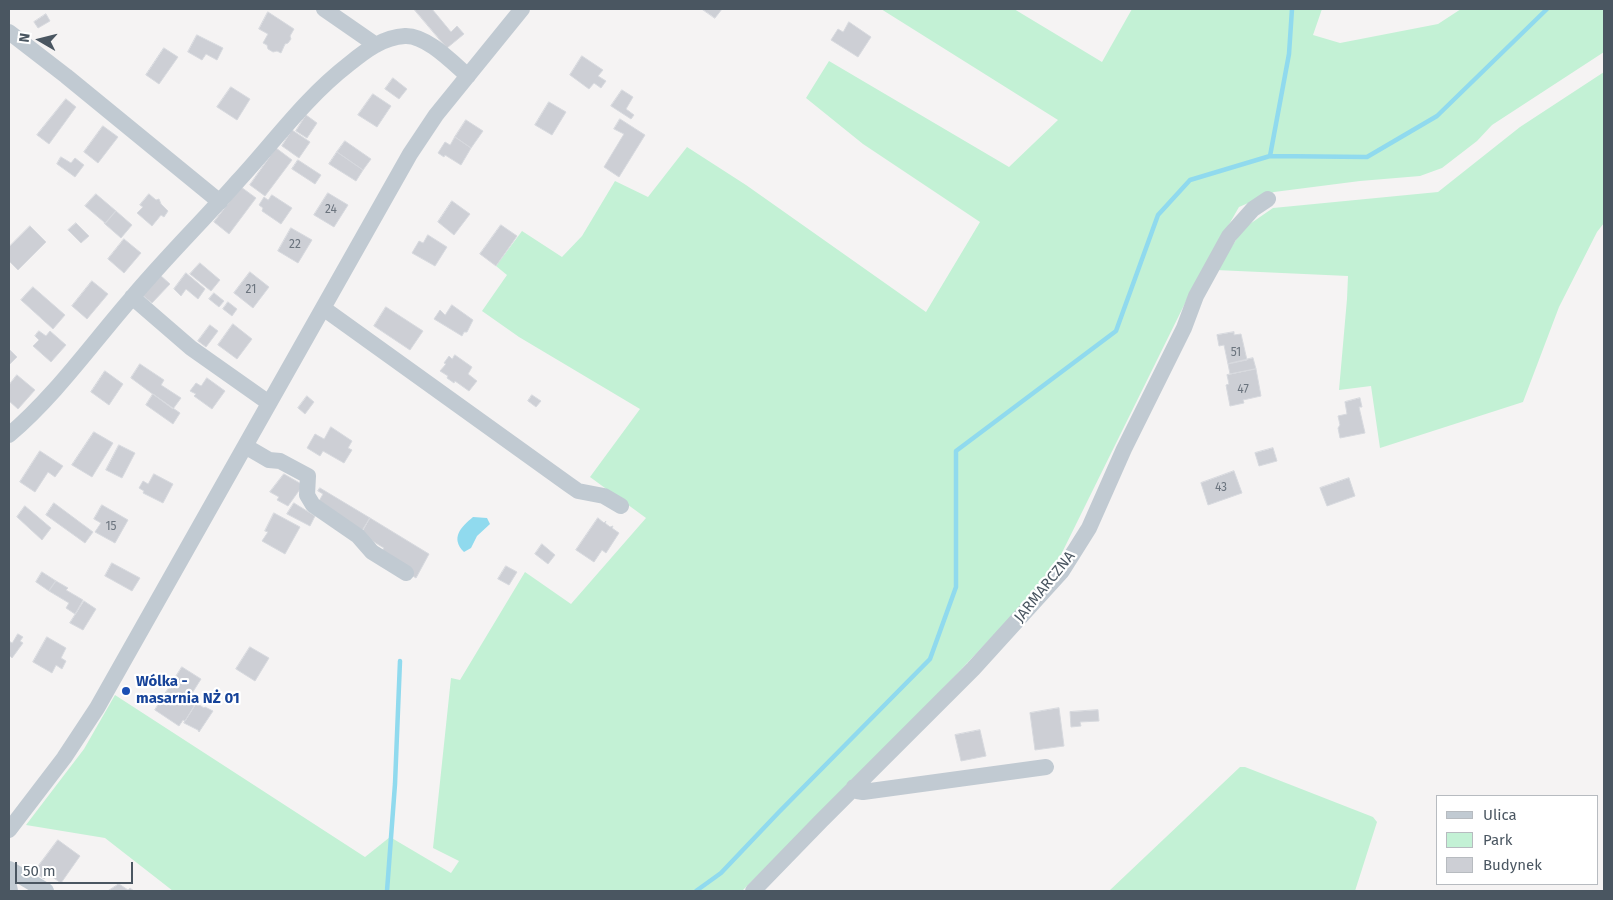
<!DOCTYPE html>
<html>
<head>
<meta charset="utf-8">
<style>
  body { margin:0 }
  #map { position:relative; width:1613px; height:900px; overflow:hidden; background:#f5f3f3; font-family:"Fira Sans",sans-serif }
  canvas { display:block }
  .frame { position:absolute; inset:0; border:10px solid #4a5661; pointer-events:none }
  .legend { position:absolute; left:1436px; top:795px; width:162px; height:90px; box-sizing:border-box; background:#fff; border:1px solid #b7bbc0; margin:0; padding:6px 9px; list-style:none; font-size:15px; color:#4a5661 }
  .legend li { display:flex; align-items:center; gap:10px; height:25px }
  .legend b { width:25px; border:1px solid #b7bbc0 }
  .north { position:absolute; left:15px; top:15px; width:50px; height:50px; -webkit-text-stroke:4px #fff; paint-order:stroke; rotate:278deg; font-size:14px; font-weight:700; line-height:20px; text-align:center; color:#4a5661 }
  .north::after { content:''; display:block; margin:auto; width:18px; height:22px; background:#4a5661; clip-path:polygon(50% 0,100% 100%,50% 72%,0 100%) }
  .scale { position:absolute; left:15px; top:862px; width:118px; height:22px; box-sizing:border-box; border:2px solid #4a5661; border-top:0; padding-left:6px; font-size:15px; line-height:18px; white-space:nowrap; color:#4a5661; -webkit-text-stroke:4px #fff; paint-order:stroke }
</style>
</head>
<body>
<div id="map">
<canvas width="1613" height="900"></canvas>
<div class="frame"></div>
<ul class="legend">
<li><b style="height:6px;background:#c1cad2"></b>Ulica</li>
<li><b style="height:14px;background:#c3f1d5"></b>Park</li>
<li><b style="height:14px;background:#cdcfd5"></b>Budynek</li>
</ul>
<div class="north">N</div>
<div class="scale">50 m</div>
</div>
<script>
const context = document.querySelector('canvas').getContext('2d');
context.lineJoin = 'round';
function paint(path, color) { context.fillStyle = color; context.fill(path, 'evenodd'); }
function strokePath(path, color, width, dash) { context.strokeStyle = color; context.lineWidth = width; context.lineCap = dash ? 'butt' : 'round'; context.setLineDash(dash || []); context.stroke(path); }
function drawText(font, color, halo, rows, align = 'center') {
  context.font = font + ' "Fira Sans",sans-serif'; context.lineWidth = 4.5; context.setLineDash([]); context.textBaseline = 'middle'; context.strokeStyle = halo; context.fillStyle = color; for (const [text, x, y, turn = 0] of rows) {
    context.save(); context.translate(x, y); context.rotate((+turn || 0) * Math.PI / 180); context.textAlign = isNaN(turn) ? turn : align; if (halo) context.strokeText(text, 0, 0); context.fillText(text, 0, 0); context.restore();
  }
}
const green = new Path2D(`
  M881,9H1014L1102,62L1132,9H1322L1313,35L1340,43L1438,24L1461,9H1604V52L1492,125L1477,141L1442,168L1420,176L1360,181L1274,192L1239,207L1192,289L1051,575L912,721L742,891H173L105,838L26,825L84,749L115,695L365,857L390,837L451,873L459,861L433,848L451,678L460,680L525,572L571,604L646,518L590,477L640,409L519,337L482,311L507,275L496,266L522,231L562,257L582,236L615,181L648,197L687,147L746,185L926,312L980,222L863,144L806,98L829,61L1009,167L1058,120Z
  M1604,72V223L1597,232L1559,307L1523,402L1380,448L1371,386L1339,390L1347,299L1348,276L1216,270L1244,228L1273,208L1438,192L1520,127Z
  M1240,767H1245L1373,817L1377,822L1355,891H1109Z`);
const water = new Path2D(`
  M473,517L487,518L490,524L477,536L471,548L464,552C450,538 461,527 473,517Z`);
const stream = new Path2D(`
  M1270,156L1367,157L1437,116L1547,9
  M387,891L395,784L400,661
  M696,891L721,873L779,812L930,659L956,587V451L1116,331L1158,215L1190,180L1270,156L1289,54L1292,9`);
const building = new Path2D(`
  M414,9H432L451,32L457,26L464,34L447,48Z
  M702,9H722L715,18Z
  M268,12L294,29L290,36L291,39L288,43L285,44L281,53L277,51L273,52L268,49L267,45L263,43L268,34L259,29Z
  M46,14L50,21L38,28L34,22Z
  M849,22L871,37L858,57L831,40L838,29L843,32Z
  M197,35L223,48L217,60L206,54L202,60L188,52Z
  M164,48L178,57L159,84L146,75Z
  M582,56L603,70L598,76L606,81L601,88L594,83L589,89L570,75Z
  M393,78L407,89L399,99L385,89Z
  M231,87L250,99L237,120L217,107Z
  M622,90L633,97L626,109L634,115L631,119L611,106Z
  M373,94L391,106L377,127L358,115Z
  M66,99L76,107L49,144L37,135Z
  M549,102L566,112L552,135L535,125Z
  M306,115L317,123L307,138L296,131Z
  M620,119L645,135L619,177L604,167L624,134L614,129Z
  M466,120L483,131L471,148L455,137Z
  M103,126L118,137L98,163L84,152Z
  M292,130L310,142L299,158L282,146Z
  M455,137L471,148L461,165L445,155L444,157L438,153L445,142L450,145Z
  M345,141L371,159L363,170L337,152Z
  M276,148L292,160L265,196L250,185Z
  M337,152L363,170L356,181L329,164Z
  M61,157L71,163L75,158L84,165L75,177L57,164Z
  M298,160L321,175L315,184L292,169Z
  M241,187L256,198L229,234L214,222Z
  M328,193L348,205L334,227L314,215Z
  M96,194L116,211L105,224L104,222L85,206Z
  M149,194L156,200L159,199L161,204L168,211L164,217L161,215L152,226L137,213L143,207L140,205Z
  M272,195L292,208L281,224L262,211L263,208L259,205L264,197L268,200Z
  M452,201L470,214L454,235L438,222Z
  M116,211L132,225L121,238L105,224Z
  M76,223L89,236L81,243L68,230Z
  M501,225L517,236L496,266L480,254Z
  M30,226L46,242L18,270L9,261V247Z
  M291,228L312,240L298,263L278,251Z
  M428,235L447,247L435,266L412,253L419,241L423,243Z
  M124,239L141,253L124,273L108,259Z
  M200,263L220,280L211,291L190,274Z
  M250,272L269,287L253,308L234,293Z
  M186,273L205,289L198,299L186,289L181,296L174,289Z
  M160,275L170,284L152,303L142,295Z
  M92,281L108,294L87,319L72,306Z
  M33,287L65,315L53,329L21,300Z
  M214,293L224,301L219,307L209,299Z
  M228,302L237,309L232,316L223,309Z
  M452,305L473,320L467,332H464L462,336L434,319L440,310L445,315Z
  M386,307L423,331L410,350L374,326Z
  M233,324L252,339L237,359L218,345Z
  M210,325L218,331L206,347L198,341Z
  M39,331L46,336L50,331L66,345L51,362L33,346L39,340L35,336Z
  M1234,332V335L1241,334L1247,360L1228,364L1224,345L1219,346L1217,335Z
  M9,349L17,357L9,365Z
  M455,355L472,367L468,374L477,381L469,391L455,381L454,383L447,378L448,376L440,371L446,364L444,363L449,356L452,359Z
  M1253,358L1256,369L1230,374L1228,364Z
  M140,364L164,380L161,385L181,398L173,409L131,378Z
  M1256,369L1261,396L1243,400L1244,403L1230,406L1226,385L1229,384L1227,375Z
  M105,371L123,384L109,405L91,392Z
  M17,375L35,390L18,409L9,401V385Z
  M207,378L225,391L212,409L194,396L196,394L190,391L196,383L201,386Z
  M153,394L180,413L173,424L146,405Z
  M532,395L541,401L536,407L528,401Z
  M307,396L314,402L305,414L298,408Z
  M1360,398L1362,407H1359L1365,433L1340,438L1338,428L1340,425L1338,416L1347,414L1345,402Z
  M331,427L352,441L348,448L352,450L344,463L323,451L320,456L307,448L315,434L324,439Z
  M94,432L113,443L92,477L72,465Z
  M119,445L135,453L122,478L106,470Z
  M1273,448L1277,461L1259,466L1255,453Z
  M40,451L63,466L55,477L48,472L35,492L20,482Z
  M1234,471L1242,493L1208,505L1201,483Z
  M154,474L173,484L163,503L143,493L144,491L139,488L143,481L148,484Z
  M284,474L303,485L288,506L277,500L279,497L270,492Z
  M1349,478L1355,496L1327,506L1320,488Z
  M320,488L370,518L361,532L318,503L323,494L318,491Z
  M54,503L93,532L85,543L46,515Z
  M294,503L315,516L310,526L287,514Z
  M102,505L128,520L115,543L95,532L101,523L94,519Z
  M25,506L51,528L42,540L17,517Z
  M274,513L300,527L285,554L262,541L268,532L265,531Z
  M370,518L429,554L416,578L379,556L384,548L361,534Z
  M598,518L604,523L606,521L605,523L610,527L613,526L612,528L619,533L606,553L602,550L594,562L576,550Z
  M542,544L555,555L548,564L535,554Z
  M112,563L140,578L132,591L105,576Z
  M506,566L517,572L509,585L498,579Z
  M42,572L56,581L49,591L36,582Z
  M56,581L68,588L66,590L83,600L75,614L66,608L69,603L49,591Z
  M84,601L96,609L83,630L70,623Z
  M18,634L23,637L20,641L23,643L12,658L9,655V641L12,643Z
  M47,637L66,648L61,658L66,661L62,669L56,665L52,673L33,662Z
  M250,647L269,658L255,681L236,669Z
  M182,667L201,679L189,698L196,703L185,721L183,720L179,726L155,710Z
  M198,701V704L204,708L205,707L213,711L199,732L198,730L184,723Z
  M1059,708L1064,746L1035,750L1030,713Z
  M1098,710L1099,721L1080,722L1081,726L1071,727L1070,712Z
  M980,730L986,756L961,761L955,735Z
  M58,840L80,856L61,883L51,876L50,878L47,875L44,879L34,872Z
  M119,884L128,890L130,888L134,891H108Z`);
const minor = new Path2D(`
  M324,9L376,45
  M9,32L66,76L220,202
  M132,297L191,348L269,403
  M323,308L568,484L578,491L604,496L621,506
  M9,435C55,396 91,345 130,300C164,259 202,222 237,182C275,141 304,99 349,64C365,51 383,37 405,36C426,35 452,62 468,76
  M245,446L269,460L280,461L308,476L307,495L313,505L358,536L372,552L406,573
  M854,787L857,791L863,792L1046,767
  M9,830L64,758L97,708L410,154L436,115L522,9
  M9,869L46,891
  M9,886L10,891
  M753,891L821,821L973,669L1062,571L1089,528L1124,449L1184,328L1196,296L1229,236L1253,209L1268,199`);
const markers = [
  [126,691,5,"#1a4fb4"]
];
const numberNames = [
  ["24",331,210],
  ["22",295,245],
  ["21",251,290],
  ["51",1236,353],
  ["47",1243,390],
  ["43",1221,488],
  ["15",111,527]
];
const streetNames = [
  ["JARMARCZNA",1045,587,-51]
];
const transitNames = [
  ["Wólka -",136,682],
  ["masarnia NŻ 01",136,699]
];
paint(green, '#c3f1d5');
paint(water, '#90daee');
strokePath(stream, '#90daee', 4.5);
paint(building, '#cdcfd5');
strokePath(building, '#d7d9de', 1);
strokePath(minor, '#c1cad2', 16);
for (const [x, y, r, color] of markers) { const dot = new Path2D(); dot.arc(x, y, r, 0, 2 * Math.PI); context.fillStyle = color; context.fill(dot); strokePath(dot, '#fff', 2); }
drawText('12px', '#6b747e', null, numberNames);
drawText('15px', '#4a5661', '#fff', streetNames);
drawText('bold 15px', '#164399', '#fff', transitNames, 'left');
</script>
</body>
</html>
